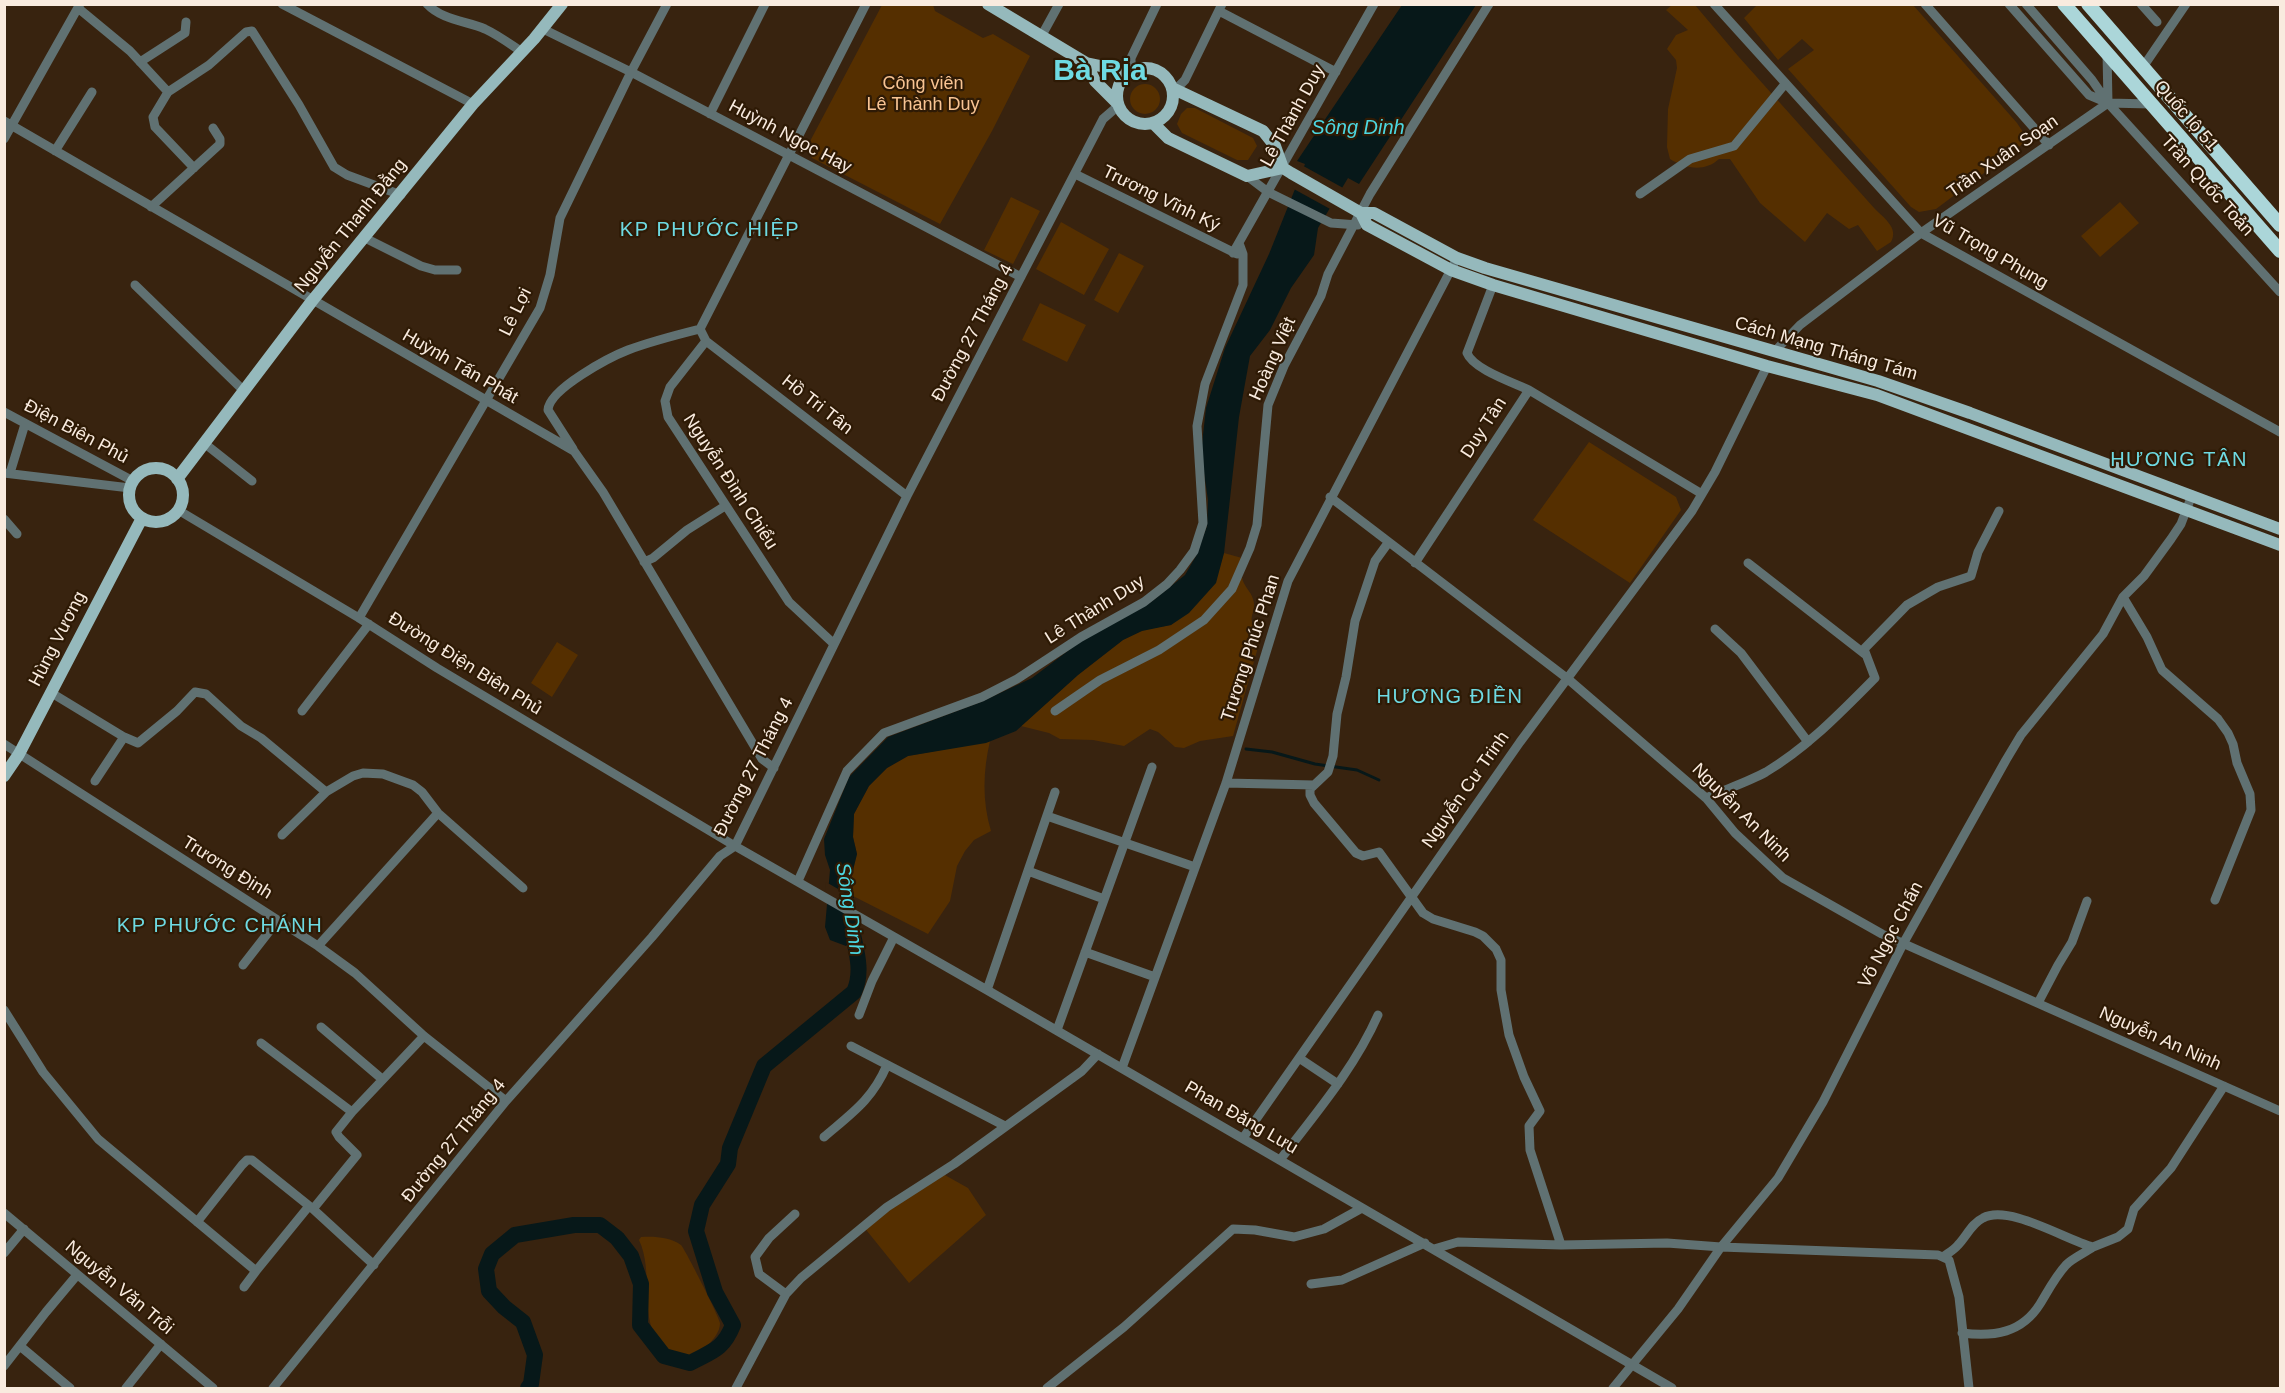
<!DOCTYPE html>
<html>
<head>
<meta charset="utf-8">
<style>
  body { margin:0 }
  #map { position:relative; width:2285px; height:1393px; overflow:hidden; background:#38230f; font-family:Helvetica,sans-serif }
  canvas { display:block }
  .frame { position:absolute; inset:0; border:6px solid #f9ebdf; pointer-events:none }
</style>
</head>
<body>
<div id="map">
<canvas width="2285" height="1393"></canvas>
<div class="frame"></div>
</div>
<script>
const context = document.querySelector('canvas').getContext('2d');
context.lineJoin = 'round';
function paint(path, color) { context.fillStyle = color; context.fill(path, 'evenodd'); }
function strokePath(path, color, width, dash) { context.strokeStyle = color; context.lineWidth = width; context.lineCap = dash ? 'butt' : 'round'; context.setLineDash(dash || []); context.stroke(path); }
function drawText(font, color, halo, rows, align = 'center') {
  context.font = font + ' Helvetica,sans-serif'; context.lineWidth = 4.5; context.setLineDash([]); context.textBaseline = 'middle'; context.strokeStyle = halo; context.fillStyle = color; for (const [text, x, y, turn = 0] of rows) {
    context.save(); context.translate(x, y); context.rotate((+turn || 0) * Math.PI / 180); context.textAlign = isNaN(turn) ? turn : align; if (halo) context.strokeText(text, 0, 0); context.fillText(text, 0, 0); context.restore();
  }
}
const green = new Path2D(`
  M882,5H933L935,11L983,38L993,34L1030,56L992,131L940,224L812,158L807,147Z
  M1672,5H1695L1738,56L1875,209C1884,218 1899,228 1891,242L1877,251L1858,225L1849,229L1827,213L1805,242L1760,203L1730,159H1719C1705,172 1686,169 1670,159L1667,147L1668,109L1677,68L1676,60L1667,49L1676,35L1688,30L1666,10Z
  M1757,5H1913L2017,123L2025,135L2024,143L1936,209L1919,212L1911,207L1788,69L1814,50L1802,39L1778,60L1744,18Z
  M1130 99a15 15 0 1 1 30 0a15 15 0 1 1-30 0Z
  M1187,108H1195L1253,138L1257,146L1248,160H1237L1182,133L1177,124L1181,114Z
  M1011,197L1040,211L1013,264L984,250Z
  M2120,202L2139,223L2100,257L2081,236Z
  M1061,222L1109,249L1084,295L1036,269Z
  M1119,253L1144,266L1118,313L1094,300Z
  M1040,303L1086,325L1067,362L1022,340Z
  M1589,442L1676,497L1681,510L1630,583L1533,520Z
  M1224,553L1242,558C1245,565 1242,570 1242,577C1243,586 1251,591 1253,599C1258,614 1242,620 1262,633L1233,736L1200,741L1184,748L1175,747L1158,732L1150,729L1124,746L1093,740L1060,739L1049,733L1021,726L1078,675L1123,640L1142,630L1171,625L1215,583Z
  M557,642L578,655L552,697L531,683Z
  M990,741C983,771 982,801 991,831L974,840L965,851L957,866L950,901L928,934L853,896L851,878L857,854L853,837L854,814L869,786L887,768L908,756Z
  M943,1174L968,1188L986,1215L909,1283L863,1226Z
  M641,1237C654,1236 670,1237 681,1245C685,1249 720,1318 720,1323C720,1331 715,1337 710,1343C706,1347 702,1353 697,1356C683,1364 665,1355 658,1342C639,1311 654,1272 639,1240Z`);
const water = new Path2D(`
  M1402,5H1476L1359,184L1348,178L1318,228L1314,255L1291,288L1270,330L1250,356L1239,417L1224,553L1216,583L1189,613L1171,625L1142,631L1123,640L1078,675L1016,731L986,743L908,756L887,768L869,786L854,814L853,837L857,854L851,878L859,934L846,946L830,940L825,927L830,870L825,855L824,839L849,777L888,737L981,702L1032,678L1085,638L1151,602L1185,575L1196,556L1207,526L1208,500L1201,453L1206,408L1225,348L1269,254L1305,164L1297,161Z`);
const pier = new Path2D(`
  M1298,163L1345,189L1332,210L1292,188L1301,165L1297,164Z
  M826,882L857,900L861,923L824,901Z`);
const stream = new Path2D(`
  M1246,749L1272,752L1315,764L1357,770L1379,780`);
const river = new Path2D(`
  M528,1388L531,1384L535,1355L523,1322L504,1307L489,1291L486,1269L492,1254L515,1235L574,1225H600L617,1238L631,1256L641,1284L640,1325L664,1356L690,1363C712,1351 723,1350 733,1325L715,1292L696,1231L702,1205L728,1164L730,1148L764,1066L854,992C865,968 853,943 850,918`);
const minor = new Path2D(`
  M282,4L473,104
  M427,4C442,20 466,21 485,29C498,35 510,44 522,52
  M1714,4L1921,233L2280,432
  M1925,4L2049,145
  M2009,4L2089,95L2108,103
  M2026,4L2092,80L2108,103L2280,292
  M2141,4L2157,22
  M78,8L130,51L168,92
  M1219,11L1336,72
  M543,29L631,72L1021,277
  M1042,35L1059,4
  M2107,53L2108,103
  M140,62L185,33L186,22
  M2143,67L2186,4
  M1135,69L1131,63V58L1157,4
  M1172,88L1179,86L1185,80L1222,4
  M710,114L765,4
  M4,121L574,451L603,492L762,759L774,768
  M4,139L80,4
  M55,151L92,92
  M194,168L155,127L153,117L168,92L209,65L246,32L252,31L299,105L334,167L347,175L401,195
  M1075,174L1237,254
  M1247,176L1268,192L1331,223L1358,225
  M1640,194L1690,159L1734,146L1785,84
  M151,207L220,144V139L213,128
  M365,238L421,266L435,270H457
  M1233,253L1374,4
  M135,285L243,390
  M1493,285L1467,353C1473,369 1512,382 1529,390
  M706,341L907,496
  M1776,350L1800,325L1921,233L2108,103L2151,104
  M4,412L133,481
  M204,443L252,481
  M573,449L548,410C549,389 610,357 628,350C652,341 676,335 700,329
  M4,473L130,488
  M10,473L25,424
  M1330,497L1568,679L1706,798L1735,833L1783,878L1882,934L2280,1111
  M178,510L359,618L437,668L735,846L987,990L1672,1388
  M4,519L17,534
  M1388,543L1375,561L1355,621L1346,677L1337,714L1333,756L1328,772L1310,789V795L1314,803L1356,853L1363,856L1379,852L1423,913L1433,919L1475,932L1483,936L1496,949L1501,960V990L1509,1035L1524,1077L1540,1111L1529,1126L1530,1150L1561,1245
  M644,562L653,558L687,530L725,506
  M1415,563L1529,390L1702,494
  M1748,563L1866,655
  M2123,597L2147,637L2162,670L2218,719L2228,733L2233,744L2237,763L2250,794L2251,810L2215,900
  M359,618L540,308L550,275L560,218L631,72L667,4
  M1715,629L1741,653L1808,742
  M834,644L789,602L668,417L665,401L670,387L706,341L700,329L866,4
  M50,692L124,737L138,743L177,711L195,692L206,694L241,726L261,738L326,792L353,776L363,773L383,774L413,785L422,792L438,813L523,888
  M302,711L369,624
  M1055,711L1100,680L1159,650L1204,620L1232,589L1250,548L1257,525L1268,405L1284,366L1321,296L1328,274L1370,194L1489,4
  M4,744L318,946L355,973L424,1036L506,1101
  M95,781L124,737
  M1226,783L1314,785
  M1706,798C1726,789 1748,782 1766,772C1808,747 1841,712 1875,678L1864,649L1907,605L1938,587L1971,576L1978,552L1999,511
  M1047,816L1195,867
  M282,835L326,792
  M1028,871L1104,899
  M798,881L847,771L884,733L982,697L1017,679L1081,637L1144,602L1167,584L1180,570L1194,551L1203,523L1197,426L1205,384L1243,285V254L1239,243
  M318,946L438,813
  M1085,952L1155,977
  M243,965L278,920
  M987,990L1055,792
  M2038,1003L2058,965L2072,942L2087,901
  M4,1010L43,1072L98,1139L256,1271L244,1287
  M859,1015L872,981L894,937
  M321,1027L382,1079
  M1057,1030L1152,767
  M261,1043L352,1112
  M851,1046L1005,1126
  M1299,1058L1338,1084
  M1122,1068L1226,783L1288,581L1457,258
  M824,1137C852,1113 872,1100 887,1065
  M1243,1138L1520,742L1692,511L1715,472L1767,366
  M1280,1160C1316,1113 1354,1069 1378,1015
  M313,1209L357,1155L339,1137L336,1132L352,1112L424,1036
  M4,1213L213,1388
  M197,1222L242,1165L247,1160H252L313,1209L374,1265
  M1434,1249L1458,1242L1561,1245L1667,1243L1721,1247L1938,1255L1949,1260L1959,1297L1969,1388
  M4,1253L24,1229
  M1943,1257C1948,1253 1954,1250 1958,1245C1966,1237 1972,1223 1983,1218C2009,1204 2066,1240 2093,1247L2118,1237L2128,1229L2134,1209L2171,1168L2224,1086
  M256,1271L309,1206
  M1311,1284L1342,1280L1425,1243
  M786,1294L759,1274L755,1257L769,1238L795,1214
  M1962,1333C1994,1337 2022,1333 2040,1304C2048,1291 2055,1277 2066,1265C2073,1258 2085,1253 2093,1247
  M20,1346L70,1388
  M4,1366L46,1312L77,1275
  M126,1388L161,1344
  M273,1388L506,1101L652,937L720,856L735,846L907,496L1103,119L1118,106
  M736,1388L786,1294L801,1278L887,1207L954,1164L1082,1071L1098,1054
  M1047,1388L1124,1327L1233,1229L1255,1230L1294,1237L1324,1229L1362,1208
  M1613,1388L1678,1309L1721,1247L1778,1178L1823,1102L1903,944L2006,760L2021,735L2103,634L2123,597L2144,576L2171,539L2181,524L2192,495`);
const major = new Path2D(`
  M988,4L1086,63L1129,72
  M1086,63L1095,81L1117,103
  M1117 96a28 28 0 1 1 56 0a28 28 0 1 1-56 0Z
  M1172,88L1263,131L1275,146L1283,168L1291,173L1361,213H1374L1457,258L1485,268L1878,381L1970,413L2280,529
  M1153,123L1168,138L1247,176L1283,168
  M1361,213L1367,225L1451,270L1493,285L1767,366L1877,395L2280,545
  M129 495a27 27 0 1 1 54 0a27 27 0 1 1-54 0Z
  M177,479L312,301L473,104L534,39L562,4
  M4,776L19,754L142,518`);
const highway = new Path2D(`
  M2064,4L2280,251
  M2088,4L2280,225`);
const parkNames = [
  ["Công viên",923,84],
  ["Lê Thành Duy",923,105]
];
const streetNames = [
  ["Lê Thành Duy",1293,116,-61],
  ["Quốc lộ 51",2186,116,49],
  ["Huỳnh Ngọc Hay",790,137,28],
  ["Trần Xuân Soạn",2003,157,-35],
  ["Trần Quốc Toản",2207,186,48],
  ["Trương Vĩnh Ký",1161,199,26],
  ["Nguyễn Thanh Đằng",351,226,-51],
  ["Vũ Trọng Phụng",1990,252,30],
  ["Lê Lợi",516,312,-64],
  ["Đường 27 Tháng 4",973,333,-62],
  ["Cách Mạng Tháng Tám",1826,349,16],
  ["Hoàng Việt",1273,359,-66],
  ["Huỳnh Tấn Phát",460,367,30],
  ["Hồ Tri Tân",817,405,38],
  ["Duy Tân",1484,428,-57],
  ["Điện Biên Phủ",76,432,28],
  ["Nguyễn Đình Chiểu",730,482,57],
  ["Lê Thành Duy",1095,610,-32],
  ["Hùng Vương",58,639,-63],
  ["Trương Phúc Phan",1251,648,-72],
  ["Đường Điện Biên Phủ",465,664,32],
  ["Đường 27 Tháng 4",754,767,-63],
  ["Nguyễn Cư Trinh",1466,790,-55],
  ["Nguyễn An Ninh",1741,813,45],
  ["Trương Định",227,868,32],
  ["Võ Ngọc Chấn",1891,935,-62],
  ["Nguyễn An Ninh",2160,1039,24],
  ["Phan Đăng Lưu",1241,1118,30],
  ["Đường 27 Tháng 4",454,1141,-51],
  ["Nguyễn Văn Trỗi",119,1288,40]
];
const waterNames = [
  ["Sông Dinh",1358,128],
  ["Sông Dinh",849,909,81]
];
const neighbourhoodNames = [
  ["KP PHƯỚC HIỆP",710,230],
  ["HƯƠNG TÂN",2179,460],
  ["HƯƠNG ĐIỀN",1450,697],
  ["KP PHƯỚC CHÁNH",220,926]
];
const townNames = [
  ["Bà Rịa",1100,72]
];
paint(green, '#552f00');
paint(water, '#071819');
paint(pier, '#38230f');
strokePath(stream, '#071819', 3);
strokePath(river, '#071819', 16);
strokePath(minor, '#607172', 9);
strokePath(major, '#95b9bc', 12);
strokePath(highway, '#abd6d9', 14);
drawText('18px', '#f9c493', '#2e1a05', parkNames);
drawText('18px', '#f9ebdf', '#2e1a05', streetNames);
drawText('italic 20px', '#4cd7e1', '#2e1a05', waterNames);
context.letterSpacing = '1.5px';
drawText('20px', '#6edae2', '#2e1a05', neighbourhoodNames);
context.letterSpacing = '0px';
drawText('bold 30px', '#6edae2', '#2e1a05', townNames);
</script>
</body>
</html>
